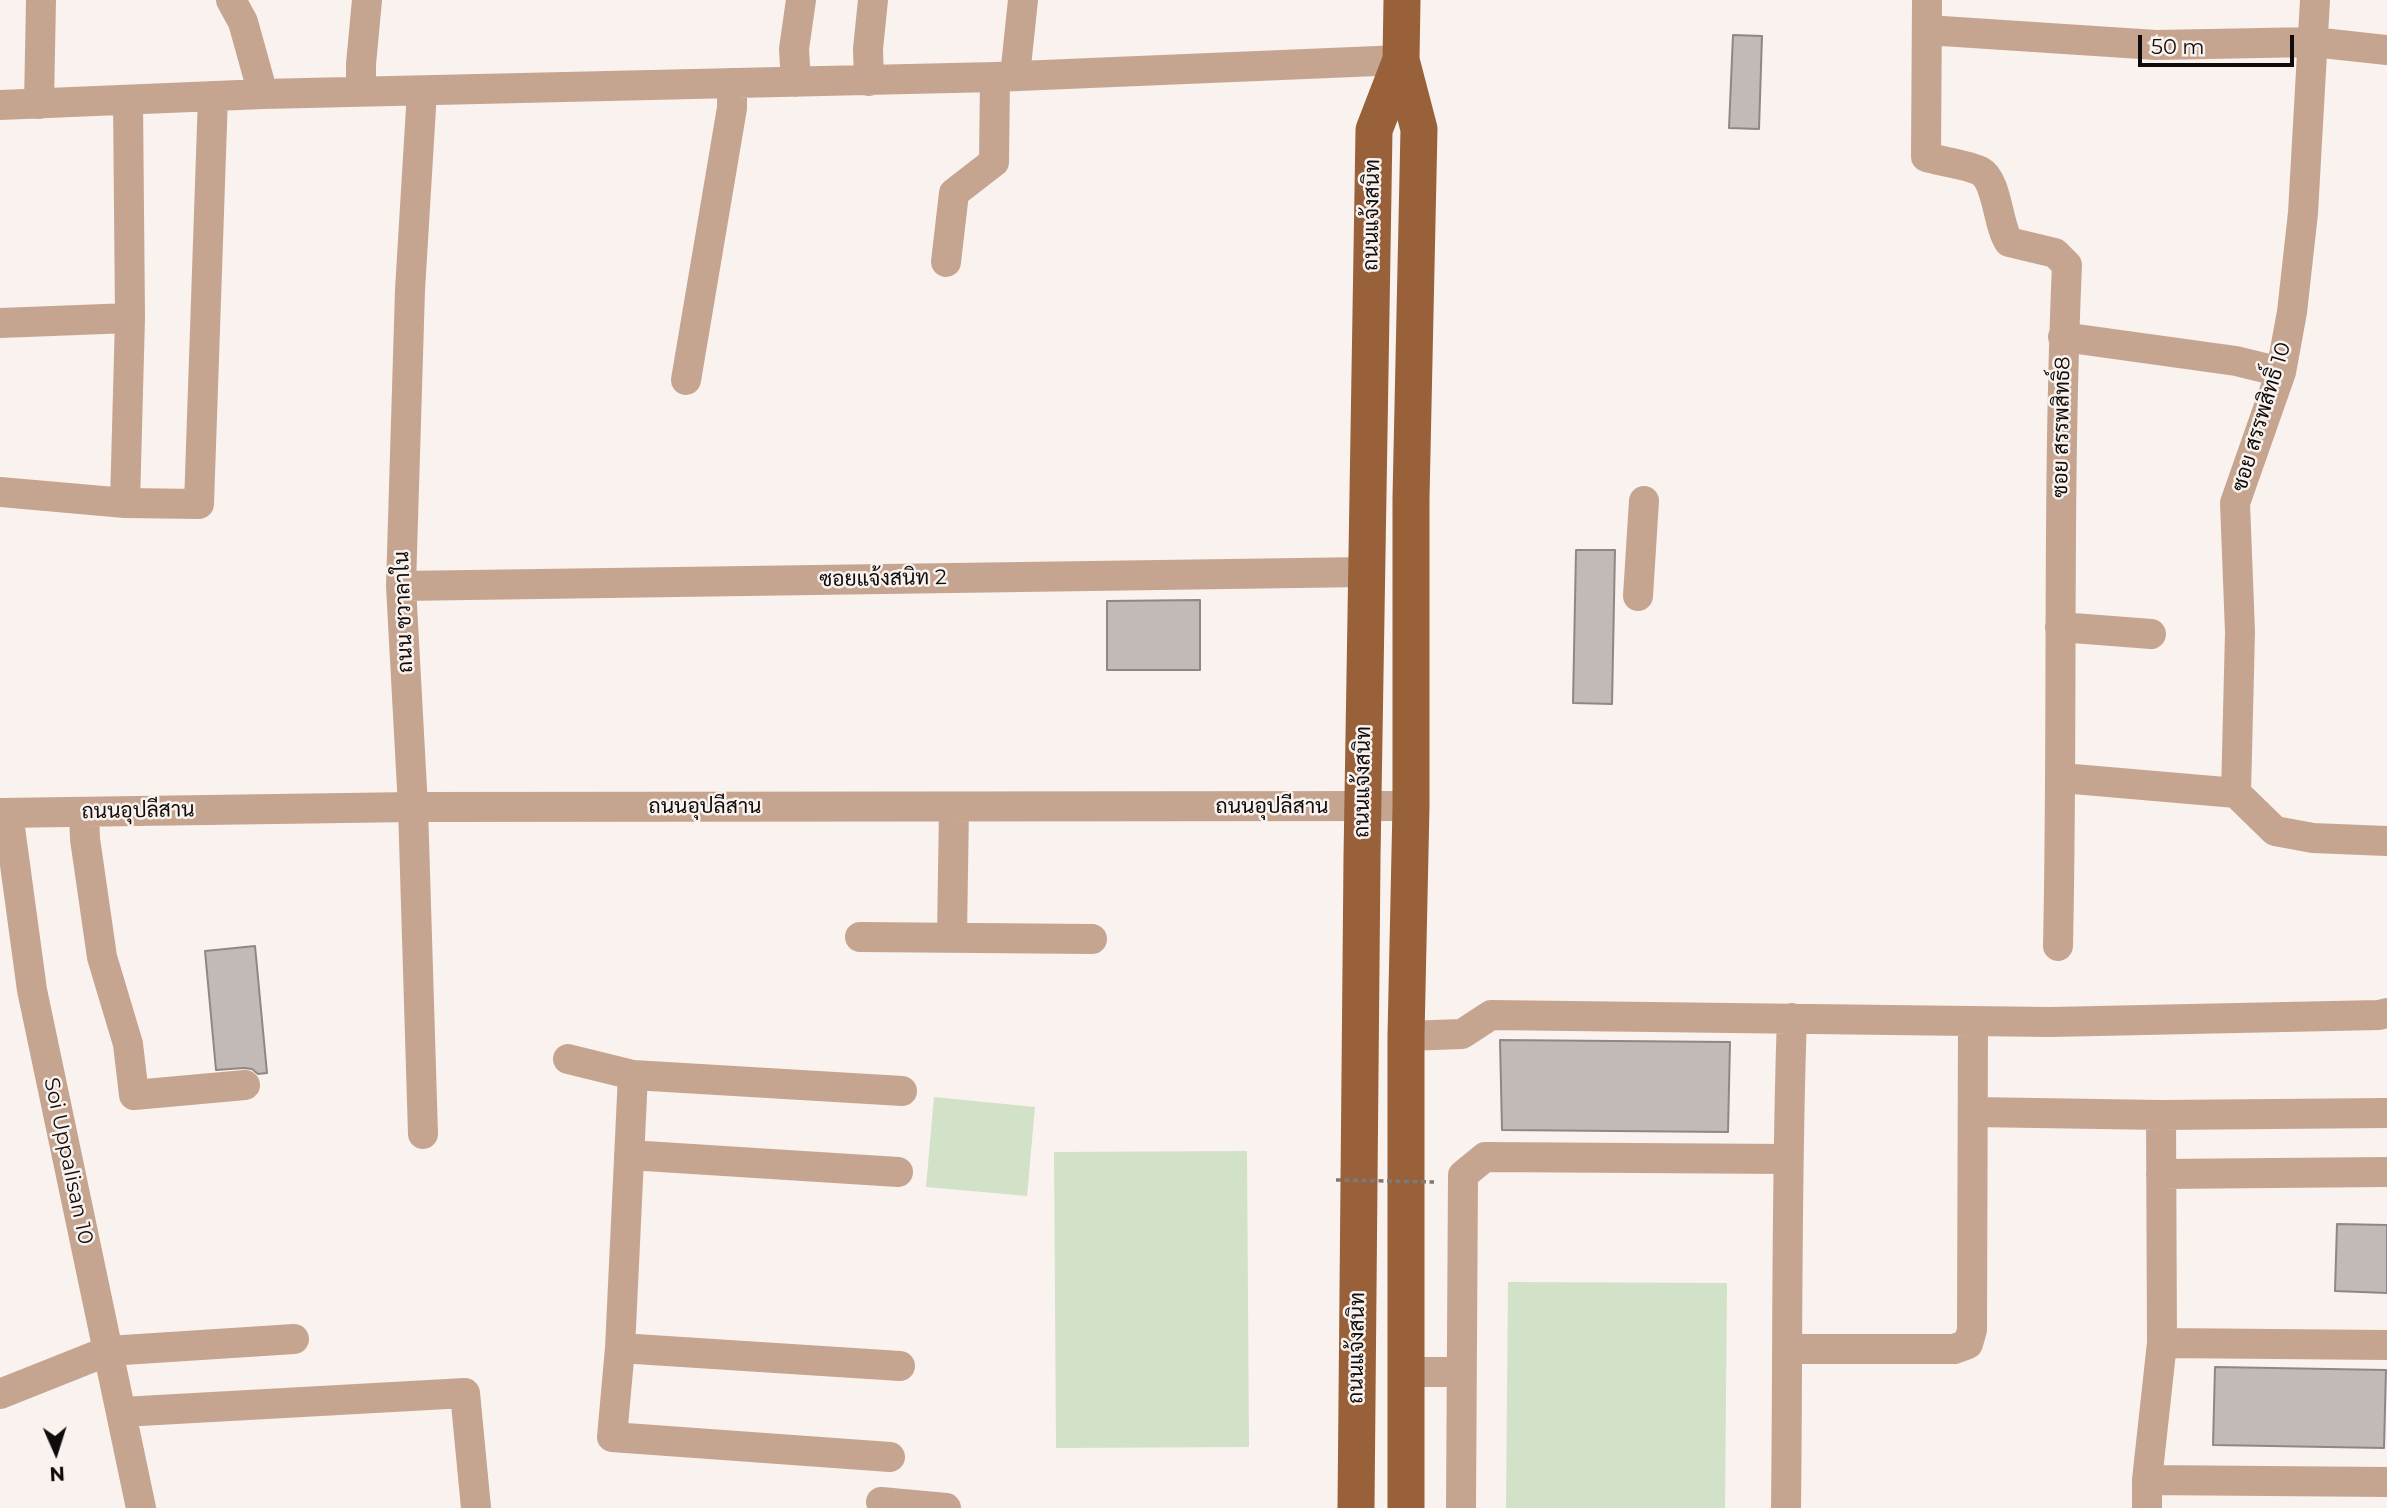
<!DOCTYPE html>
<html>
<head>
<meta charset="utf-8">
<style>
  body { margin:0 }
  #map { position:relative; width:2387px; height:1508px; overflow:hidden; background:#faf2ee; font-family:Montserrat,sans-serif }
  canvas { display:block }
  .north { position:absolute; left:21px; top:1417px; width:70px; height:70px; -webkit-text-stroke:5px #faf2ee; paint-order:stroke; rotate:177deg; font-size:19px; font-weight:700; line-height:28px; text-align:center; color:#0f0c0b }
  .north::after { content:''; display:block; margin:auto; width:24px; height:32px; background:#0f0c0b; clip-path:polygon(50% 0,100% 100%,50% 72%,0 100%) }
  .scale { position:absolute; left:2138px; top:35px; width:156px; height:32px; box-sizing:border-box; border:4px solid #0f0c0b; border-top:0; padding-left:9px; font-size:21px; line-height:24px; white-space:nowrap; color:#0f0c0b; -webkit-text-stroke:5px #faf2ee; paint-order:stroke }
</style>
</head>
<body>
<div id="map">
<canvas width="2387" height="1508"></canvas>
<div class="north">N</div>
<div class="scale">50 m</div>
</div>
<script>
const context = document.querySelector('canvas').getContext('2d');
context.lineJoin = 'round';
function paint(path, color) { context.fillStyle = color; context.fill(path, 'evenodd'); }
function strokePath(path, color, width, dash) { context.strokeStyle = color; context.lineWidth = width; context.lineCap = dash ? 'butt' : 'round'; context.setLineDash(dash || []); context.stroke(path); }
function drawText(font, color, halo, rows, align = 'center') {
  context.font = font + ' Montserrat,Sarabun,sans-serif'; context.lineWidth = 5; context.setLineDash([]); context.textBaseline = 'middle'; context.strokeStyle = halo; context.fillStyle = color; for (const [text, x, y, turn = 0] of rows) {
    context.save(); context.translate(x, y); context.rotate((+turn || 0) * Math.PI / 180); context.textAlign = isNaN(turn) ? turn : align; if (halo) context.strokeText(text, 0, 0); context.fillText(text, 0, 0); context.restore();
  }
}
const green = new Path2D(`
  M934,1097L1035,1107L1027,1196L926,1187Z
  M1247,1151L1249,1447L1056,1448L1054,1152Z
  M1508,1282L1727,1283L1725,1508H1506Z`);
const building = new Path2D(`
  M1733,35L1762,36L1759,129L1729,128Z
  M1576,550H1615L1612,704L1573,703Z
  M1200,600V670H1107V601Z
  M255,946L267,1073L258,1074L252,1069L244,1068L216,1070L205,951Z
  M1500,1040L1730,1042L1728,1132L1502,1130Z
  M2337,1224L2387,1225V1293L2335,1291Z
  M2215,1367L2386,1370L2384,1448L2213,1445Z`);
const minor = new Path2D(`
  M231,0L243,22L263,94
  M1927,0L1926,157C1939,161 1969,165 1980,171C1998,181 1997,224 2009,242L2055,253L2067,265C2057,491 2063,719 2058,946
  M1927,30L2156,45L2313,42L2387,50
  M1015,76L1023,0
  M869,81L868,49L873,0
  M796,82L794,49L801,0
  M361,91V64L367,0
  M422,91L410,290L401,586L413,807L423,1134
  M128,100L130,318L125,503L199,504L213,96
  M39,104L41,0
  M0,105L263,94L995,77L1401,60
  M946,262L954,193L994,162L995,77
  M0,323L130,318
  M2063,337L2236,361L2281,372
  M686,380L732,108V83
  M0,492L125,503
  M401,586L1366,572
  M1638,596L1644,501
  M2060,627L2151,634
  M2062,778L2236,793L2275,831L2313,838L2387,841
  M2236,793L2240,632L2235,503L2281,372L2292,312L2303,213L2315,0
  M84,812L85,839L102,957L128,1044L134,1095L245,1085
  M0,813L413,807L1411,806
  M8,813L32,990L141,1508
  M860,937L1092,939
  M952,937L954,807
  M1406,1036L1462,1034L1491,1015L2050,1022L2379,1015L2387,1013
  M568,1059L633,1075L902,1091
  M633,1075L620,1348L612,1437L890,1457
  M1974,1112L2161,1115L2387,1113
  M629,1155L898,1172
  M2161,1174L2387,1172
  M2162,1343L2387,1345
  M620,1348L900,1366
  M1788,1349H1954L1968,1344L1972,1330L1973,1022
  M1406,1372H1461
  M0,1394L108,1351L294,1339
  M122,1412L465,1393L476,1508
  M2147,1480L2387,1482
  M881,1502L946,1508
  M1461,1508L1463,1175L1485,1157L1787,1159
  M1786,1508C1788,1344 1786,1181 1792,1018
  M2147,1508V1480L2162,1343L2161,1115`);
const major = new Path2D(`
  M1402,0L1401,60L1419,129L1411,498V806L1406,1036V1508
  M1356,1508L1362,857L1374,130L1401,60`);
const pathBridge = new Path2D(`
  M1336,1180L1434,1182`);
const streetNames = [
  ["ถนนแจ้งสนิท",1372,215,-89],
  ["ซอย สรรพสิทธิ์ 10",2262,417,-73],
  ["ซอย สรรพสิทธิ์8",2062,427,-89],
  ["ซอยแจ้งสนิท 2",883,579,-1],
  ["ถนน ชวาลาใน",404,612,-92],
  ["ถนนแจ้งสนิท",1363,782,-89],
  ["ถนนอุปลีสาน",705,807],
  ["ถนนอุปลีสาน",1272,807],
  ["ถนนอุปลีสาน",138,811,-1],
  ["Soi Uppalisan 10",68,1161,78],
  ["ถนนแจ้งสนิท",1357,1348,-89]
];
paint(green, '#d1e2c8');
paint(building, '#c1bab6');
strokePath(building, '#8e8783', 2);
strokePath(minor, '#c5a590', 30);
strokePath(major, '#996139', 37);
strokePath(pathBridge, '#7e7976', 3.5, [5, 3.5]);
drawText('21px', '#0f0c0b', '#faf2ee', streetNames);
</script>
</body>
</html>
